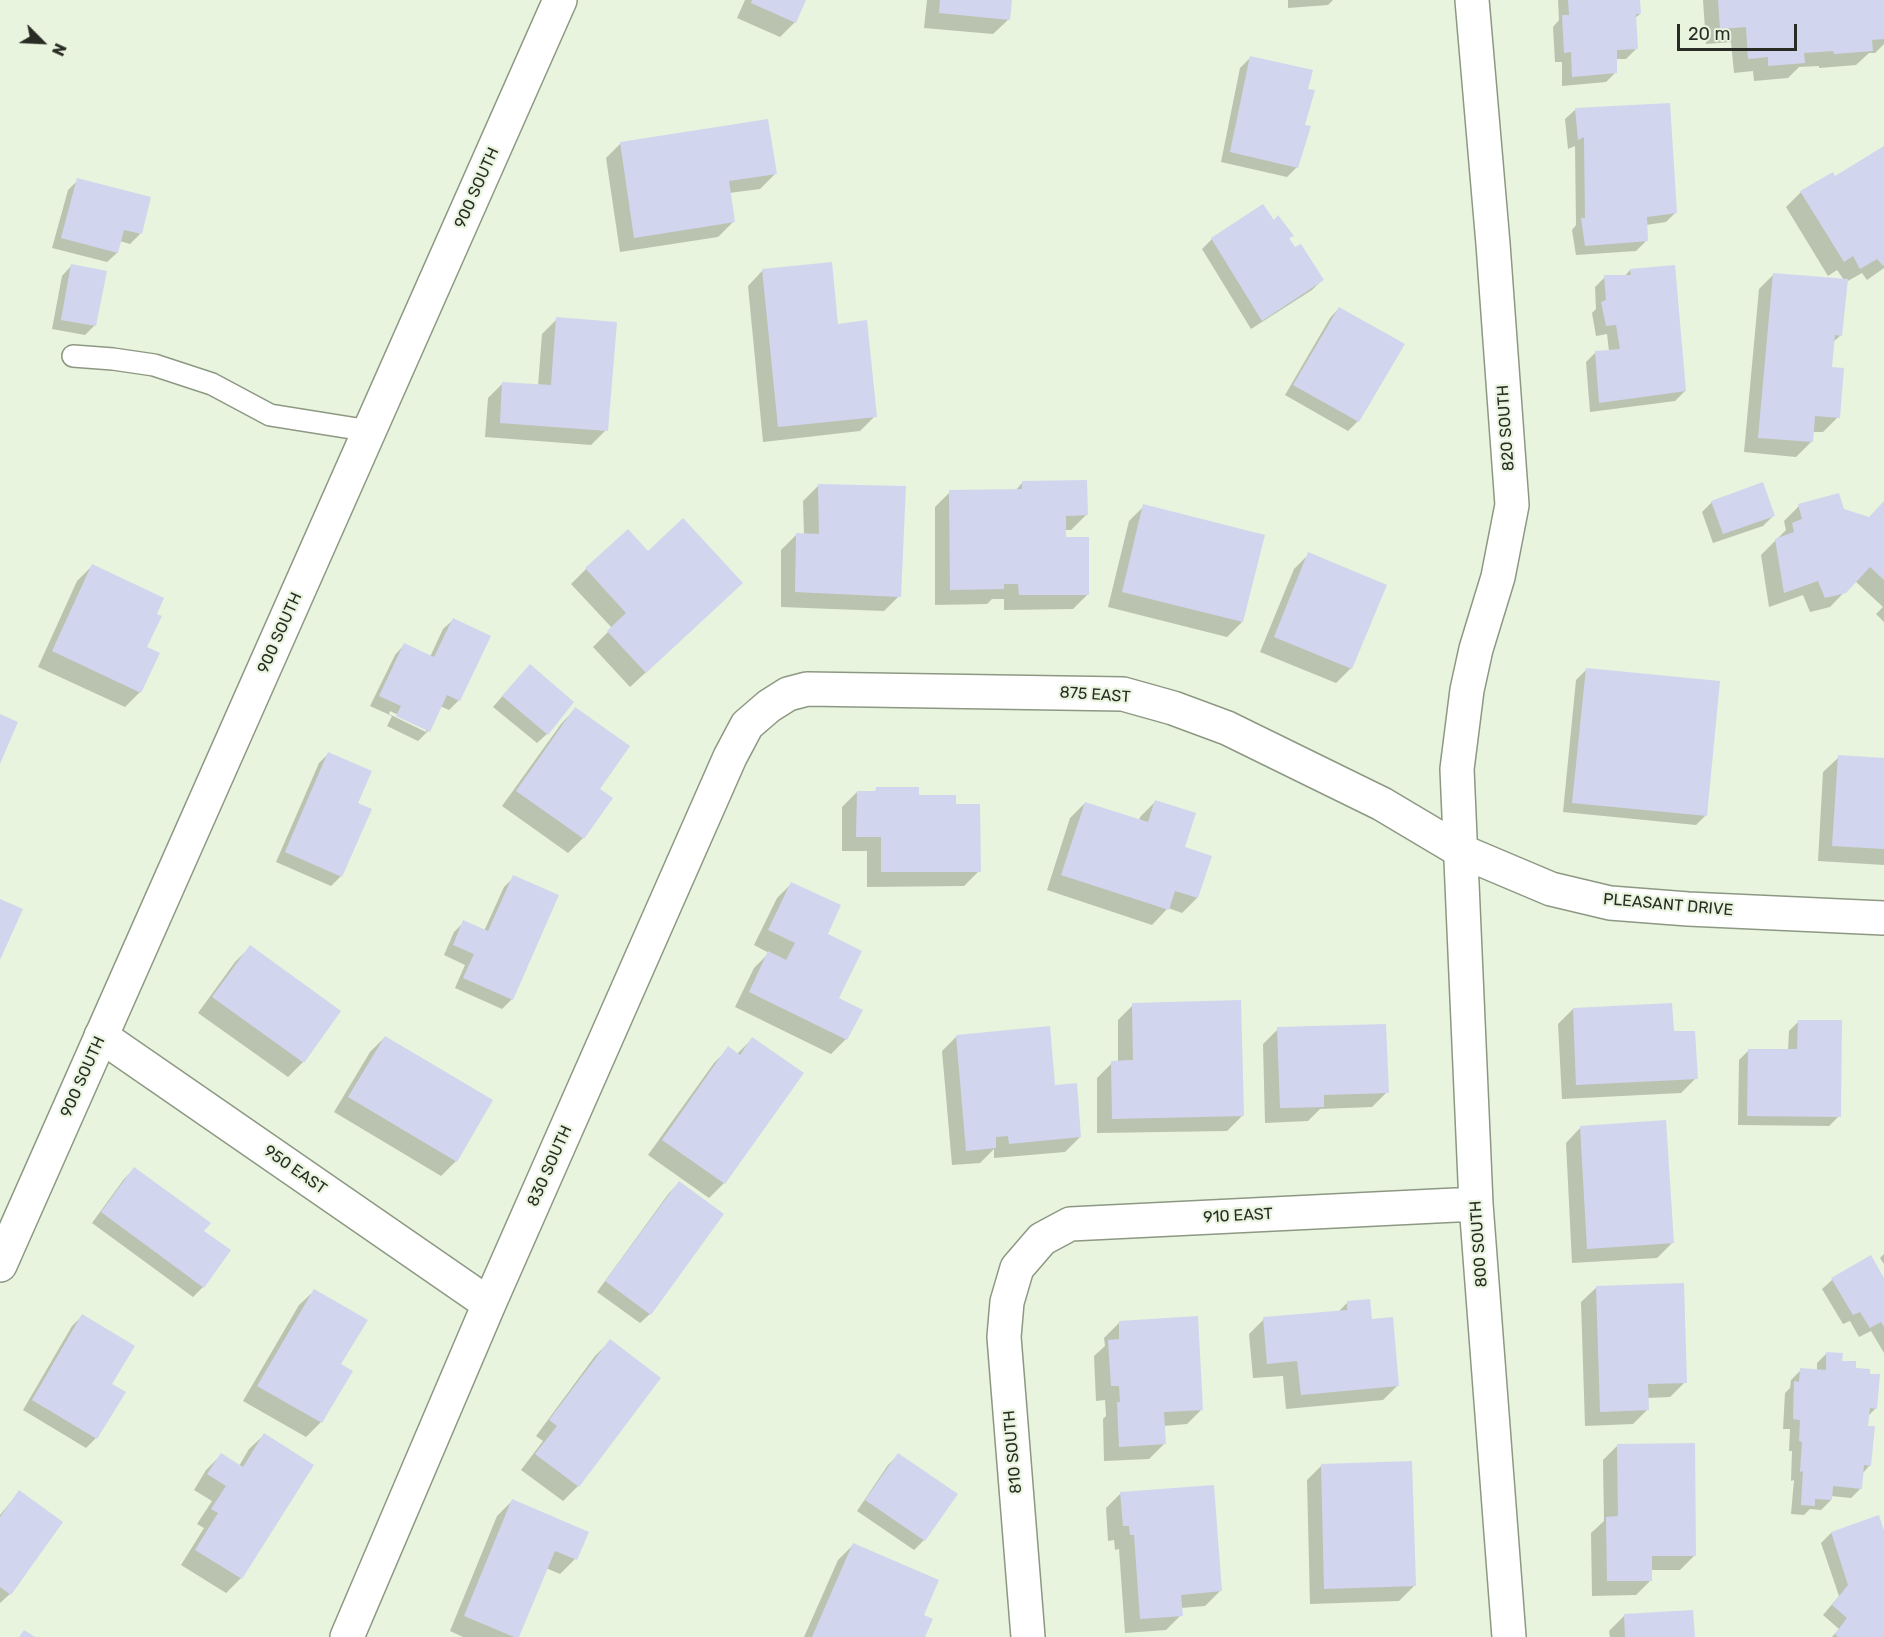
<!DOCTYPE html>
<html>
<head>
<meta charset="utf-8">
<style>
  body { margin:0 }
  #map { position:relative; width:1884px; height:1637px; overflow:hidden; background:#e8f4dd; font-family:Rubik,sans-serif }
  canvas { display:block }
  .north { position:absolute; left:12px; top:12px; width:60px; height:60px; -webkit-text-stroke:4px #e8f4dd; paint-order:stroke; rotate:114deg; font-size:16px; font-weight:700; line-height:24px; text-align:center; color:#282c24 }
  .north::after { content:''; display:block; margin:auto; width:21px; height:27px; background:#282c24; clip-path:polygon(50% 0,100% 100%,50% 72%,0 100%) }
  .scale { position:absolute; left:1677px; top:24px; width:120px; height:27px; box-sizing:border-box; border:3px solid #282c24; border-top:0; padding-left:8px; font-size:18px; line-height:21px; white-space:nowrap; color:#282c24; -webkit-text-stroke:4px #e8f4dd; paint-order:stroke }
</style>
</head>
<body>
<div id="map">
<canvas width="1884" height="1637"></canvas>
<div class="north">N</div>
<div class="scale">20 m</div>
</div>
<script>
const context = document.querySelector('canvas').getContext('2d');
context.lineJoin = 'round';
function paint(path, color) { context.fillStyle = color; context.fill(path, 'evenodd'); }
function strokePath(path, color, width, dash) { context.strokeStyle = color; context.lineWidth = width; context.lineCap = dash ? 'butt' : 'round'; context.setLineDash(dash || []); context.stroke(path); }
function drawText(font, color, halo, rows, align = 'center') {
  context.font = font + ' Rubik,sans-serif'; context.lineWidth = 4.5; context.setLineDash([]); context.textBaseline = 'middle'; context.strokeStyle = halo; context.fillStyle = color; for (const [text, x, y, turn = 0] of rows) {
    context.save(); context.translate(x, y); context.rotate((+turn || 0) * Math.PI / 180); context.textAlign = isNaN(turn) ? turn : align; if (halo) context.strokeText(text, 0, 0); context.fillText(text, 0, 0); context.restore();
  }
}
const shadow = new Path2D(`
  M745,0H804L795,22L780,37L737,18Z
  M927,0H1010L1009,19L993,34L924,28Z
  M1288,0H1333L1328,5L1288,8Z
  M1558,0H1639L1640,14L1635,18L1636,49L1626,59H1616V72L1606,82L1562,86V62H1555L1553,27L1559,20Z
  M1703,0H1884V44L1875,53H1869L1856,65L1819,68V66L1799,67L1788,78L1754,81L1753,71L1734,73L1731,42L1706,44Z
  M1250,58L1306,90L1297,167L1287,177L1221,162L1240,68Z
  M1575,110L1676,212L1666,222L1646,225V241L1636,251L1576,255L1572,230L1576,225L1575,146L1568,149L1565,119Z
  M621,143L775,174L760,189L729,193L733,222L718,237L620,252L606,158Z
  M1884,148V268L1867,280L1862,273L1846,282L1841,335L1832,343L1830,369L1838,417L1823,432H1812L1811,442L1796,457L1744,452L1759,289L1774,274L1844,280L1837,270L1828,276L1786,207L1801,192L1832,174L1835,178Z
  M78,180L140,234L130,244L120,241L117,253L107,262L52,248L68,190Z
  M1273,222L1292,236L1288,239L1322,280L1312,290L1251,329L1202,249L1212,239Z
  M71,266L95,325L85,335L52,329L62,276Z
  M763,270L836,325L875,416L860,431L763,442L748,286Z
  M1630,270L1685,391L1675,401L1590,412L1586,362L1596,352L1609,351L1607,334L1596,336L1592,313L1596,309L1595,287L1605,277H1624Z
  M1339,308L1403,344L1358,421L1348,431L1285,395L1330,318Z
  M557,319L606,430L591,445L485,437L488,398L503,383L538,386L542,334Z
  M1023,482L1086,515L1071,530H1065V539L1088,594L1073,609L1004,610V599H992L987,604L935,605V507L950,492L1015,491Z
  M818,486L899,596L884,611L781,607V550L796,535H804L803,501Z
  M1712,502L1773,516L1763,526L1713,543L1702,512Z
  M1884,502V622L1876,614L1883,607L1855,581L1830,607L1810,612L1803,595L1769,607L1761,555L1786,530L1784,521L1799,506L1843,510L1869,518Z
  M1144,506L1242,622L1227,637L1108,607L1129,521Z
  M648,553L726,598L630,687L593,647L612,628L571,584L586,569Z
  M1309,554L1351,668L1336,683L1260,652L1294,569Z
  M92,566L145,648L140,692L125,707L38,667L77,581Z
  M453,620L459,700L449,710L440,706L428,731L418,741L387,726L392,716L370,706L395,655L404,645L430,657L443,629ZM390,711L426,728V732L389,714Z
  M1586,670L1706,815L1696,825L1563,812L1576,680Z
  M520,676L547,734L537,743L493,707Z
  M575,709L583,838L568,853L502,806L561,724Z
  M329,753L356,804L341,876L331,886L276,862L319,763Z
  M1839,757L1884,759V865L1818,861L1823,772Z
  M877,789L955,806L979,871L964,886L867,887V851H842V807L857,792H874Z
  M1155,802L1183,848L1197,898L1182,913L1168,908L1152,925L1047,890L1070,818L1085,803L1139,821L1140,817Z
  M514,877L512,999L502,1009L455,988L465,965L444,955L454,932L464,922L484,931L504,887Z
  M792,883L826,935L846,1039L831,1054L735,1007L754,968L769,953L754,945L777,898Z
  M250,947L339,1012L303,1062L288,1077L198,1013L235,962Z
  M1133,1005L1242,1116L1227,1131L1097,1133V1078L1112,1063L1118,1062V1020Z
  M1573,1009L1673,1033L1696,1078L1681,1093L1562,1099L1558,1024Z
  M1799,1021L1839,1116L1829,1126L1738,1125L1739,1060L1749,1050L1788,1051L1789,1031Z
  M1278,1029L1387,1092L1372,1107L1320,1109L1308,1121L1265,1123L1263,1044Z
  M957,1036L1054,1086L1080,1137L1065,1152L994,1158V1149L980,1163L952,1165L942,1051Z
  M385,1037L456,1161L441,1176L334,1112L370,1052Z
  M752,1039L724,1183L709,1198L648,1155L714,1063L729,1048L737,1054Z
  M1581,1127L1672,1243L1657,1258L1572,1263L1566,1143Z
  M134,1169L202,1231L203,1287L193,1297L92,1223L124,1179Z
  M679,1183L650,1314L640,1323L597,1292L669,1193Z
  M1884,1254V1264L1880,1258Z
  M1832,1280L1884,1281V1353L1871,1331L1859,1337L1850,1321L1843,1324L1822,1289Z
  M1597,1287L1685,1382L1670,1397L1647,1398L1648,1409L1633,1424L1585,1426L1581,1302Z
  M314,1291L339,1365L351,1372L321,1422L306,1437L243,1401L299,1305Z
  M1347,1303L1370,1321L1398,1385L1383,1400L1286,1409L1283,1376L1253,1378L1249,1334L1264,1319L1338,1312Z
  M82,1316L96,1438L86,1448L23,1410L72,1326Z
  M1119,1323L1202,1409L1187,1424L1163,1426L1164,1444L1149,1459L1104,1461L1103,1419L1106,1416L1105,1400L1096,1401L1094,1356L1105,1346L1104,1338Z
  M610,1341L659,1378L578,1486L563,1501L521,1470L543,1441L536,1436L595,1356Z
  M1827,1353L1854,1370L1876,1408L1867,1417L1870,1465L1862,1474L1861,1488L1851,1498L1831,1496V1500L1821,1510L1810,1509L1804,1515L1791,1514L1794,1480L1791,1481L1792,1451H1789L1790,1429H1783L1785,1393L1790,1388L1791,1380L1801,1370L1817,1371V1363Z
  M264,1435L312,1465L241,1578L226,1593L181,1565L204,1528L197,1524L212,1501L194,1490L206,1470L221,1455L239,1466L249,1449Z
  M1618,1445L1695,1555L1680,1570H1651V1580L1636,1595L1592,1596L1591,1533L1604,1521L1603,1460Z
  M898,1455L924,1540L914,1550L857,1511L888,1465Z
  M1322,1465L1414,1586L1399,1601L1310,1604L1307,1480Z
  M19,1492L10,1594L0,1603V1515Z
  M1121,1493L1220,1591L1205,1606L1181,1608V1615L1166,1630L1125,1633L1119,1549L1115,1550L1114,1540L1108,1541L1106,1508Z
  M512,1501L587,1532L575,1559L560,1574L546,1568L517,1637H463L450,1631L497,1516Z
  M1831,1533L1884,1536V1637H1832L1839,1629L1823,1615L1839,1596L1821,1543Z
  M853,1545L922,1616L924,1637H804L838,1560Z
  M1624,1616L1693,1637H1610L1609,1631Z`);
const building = new Path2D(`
  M752,0H806L796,23L751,3Z
  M940,0H1012L1010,20L939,13Z
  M1568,0H1640L1641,14H1636L1638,49L1617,50V73L1572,77L1571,52L1564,53L1562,15H1569Z
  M1718,0H1884V39L1872,40L1873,51L1834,54L1833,51L1804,53L1805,63L1768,66V57L1748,59L1746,27L1720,29Z
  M1250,56L1313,70L1308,89L1315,90L1305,125L1311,126L1298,168L1230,152Z
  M1670,103L1677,213L1647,217L1648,241L1585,246L1581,218H1585L1584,137L1578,140L1575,108Z
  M768,119L777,174L729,181L735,222L634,238L620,142Z
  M1884,146V265L1883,266L1877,259L1860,269L1853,256L1844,262L1800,191L1833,172L1835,176Z
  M77,178L151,197L142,234L124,230L118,253L61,238Z
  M1263,204L1274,220L1278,215L1294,236L1289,238L1295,247L1301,244L1324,280L1262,321L1211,238Z
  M832,262L838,324L867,320L877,417L778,427L762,269Z
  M71,264L107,271L96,326L61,320Z
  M1675,265L1686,391L1599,403L1595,351L1620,349L1616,325L1606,326L1601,302L1606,300L1604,275H1631L1630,269Z
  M1773,273L1848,279L1842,336L1835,335L1832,367L1844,368L1840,418L1815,416L1813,442L1758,438Z
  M1339,307L1405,344L1359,422L1293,385Z
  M556,317L617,322L608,431L500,423L502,382L551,385Z
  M1087,480L1088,515L1066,516V537H1089V595H1019L1018,584H1004V589L950,590L949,490L1022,489V481Z
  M1763,482L1775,516L1723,534L1711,501Z
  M818,484L906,486L901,597L795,592L796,533L819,534Z
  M1839,493L1844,509L1869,517L1884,501V580L1870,567L1846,593L1825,598L1818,581L1784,593L1775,539L1794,532L1792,523L1802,519L1798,504Z
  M1143,504L1265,535L1243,622L1122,592Z
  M683,518L743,583L646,673L607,631L626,613L585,568L628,529L648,551Z
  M1308,552L1387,585L1352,669L1274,637Z
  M92,564L164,598L157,614L162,616L147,647L160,653L141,693L52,651Z
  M453,618L491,636L460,701L447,695L430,732L396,716L401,706L379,696L404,643L434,657Z
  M530,664L574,702L548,735L502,696Z
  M1586,668L1720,681L1707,816L1572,803Z
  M575,707L630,746L600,789L613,798L584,839L516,791Z
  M0,714L18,722L0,764Z
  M328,752L372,771L358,803L372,809L342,877L285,852Z
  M1838,755L1884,758V849L1832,846Z
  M876,787H919V795H956V804H980L981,872H881V837H856L857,791H876Z
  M1155,800L1196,813L1185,847L1212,856L1198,898L1175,891L1169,910L1061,875L1085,802L1148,822Z
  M513,875L559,895L513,1000L463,978L474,954L453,945L463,920L488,931Z
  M791,882L841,905L828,934L862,951L839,998L863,1010L847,1040L749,992L768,951L786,960L795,943L768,930Z
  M0,899L23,909L0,960Z
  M250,945L341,1011L304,1063L212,997Z
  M1241,1000L1244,1116L1112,1119L1111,1061L1133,1060L1132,1003Z
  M1672,1003L1674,1031H1695L1698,1079L1576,1085L1573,1008Z
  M1798,1020H1842L1841,1117L1747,1116L1748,1049H1797Z
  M1386,1024L1389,1093L1324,1095V1107L1280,1108L1277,1027Z
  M1050,1026L1055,1085L1077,1083L1081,1137L1009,1144L1008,1136L996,1137V1148L966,1151L956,1035Z
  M385,1036L493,1100L457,1162L348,1097Z
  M752,1037L804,1073L725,1184L662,1140L728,1046L740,1055Z
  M1666,1120L1674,1243L1587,1249L1580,1126Z
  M134,1167L211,1223L204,1231L231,1250L204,1288L101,1212Z
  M679,1181L724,1214L651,1315L605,1281Z
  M1871,1255L1884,1278V1327L1881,1322L1870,1328L1860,1312L1853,1315L1831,1278Z
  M1684,1283L1687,1383L1648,1384L1649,1410L1600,1412L1596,1286Z
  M314,1289L368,1320L341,1364L353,1371L322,1423L257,1386Z
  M1370,1299L1372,1319L1393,1317L1399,1386L1301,1395L1297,1361L1267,1364L1263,1317L1347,1310V1301Z
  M82,1314L135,1346L112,1384L126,1392L97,1439L32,1400Z
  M1198,1316L1203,1410L1164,1412L1166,1444L1119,1447L1117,1402H1120L1119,1386H1111L1108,1340L1119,1339V1321Z
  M610,1339L661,1378L579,1487L535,1454L557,1426L549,1420Z
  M1826,1352L1843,1353L1842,1361H1856V1368L1870,1369V1374H1880L1877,1409L1870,1408L1868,1426H1875L1871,1466L1864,1465L1862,1489L1833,1486L1832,1500L1815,1499V1506L1801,1505L1803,1471L1800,1472L1802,1442L1799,1441L1800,1420L1793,1419L1794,1381L1799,1382L1800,1368L1826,1370Z
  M264,1433L314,1465L242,1579L195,1550L218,1513L211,1509L226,1486L207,1474L221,1453L243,1467Z
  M1695,1443L1696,1556H1652V1581H1607L1606,1517L1618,1516L1617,1444Z
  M898,1453L958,1494L925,1541L865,1500Z
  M1412,1461L1416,1586L1324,1589L1321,1464Z
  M1214,1485L1222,1591L1181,1595L1183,1616L1140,1619L1134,1535H1130L1129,1526H1123L1120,1492Z
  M19,1490L63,1522L11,1595L0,1587V1517Z
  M512,1499L589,1532L577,1560L555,1551L519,1637H514L464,1616Z
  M1879,1515L1884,1531V1637H1838L1835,1634L1847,1618L1832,1605L1848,1585L1831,1532Z
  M853,1543L939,1580L924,1615L933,1619L925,1637H812Z
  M1693,1610L1695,1637H1625L1624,1614Z
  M24,1630L35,1637H19Z`);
const service = new Path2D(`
  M73,356L113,359L154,365L212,384L270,415L370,431`);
const minor = new Path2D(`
  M1472,0L1493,244L1512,505L1498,577L1476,649L1467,690L1457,769L1476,1204L1509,1637
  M101,1036L489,1304
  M347,1637L489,1304L730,757L747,725L769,706L788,694L807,689L1123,694L1173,708L1227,728L1382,804L1461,851L1551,889L1610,903L1688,909L1884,918
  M1028,1637L1004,1337L1007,1302L1017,1268L1042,1239L1070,1224L1476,1204`);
const tertiary = new Path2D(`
  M0,1265L560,0`);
const streetNames = [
  ["900 SOUTH",477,188,-66],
  ["820 SOUTH",1506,428,-94],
  ["900 SOUTH",280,633,-66],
  ["875 EAST",1095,695,4],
  ["PLEASANT DRIVE",1668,905,5],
  ["900 SOUTH",83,1077,-66],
  ["830 SOUTH",550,1166,-66],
  ["950 EAST",295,1170,35],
  ["910 EAST",1238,1216,-3],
  ["800 SOUTH",1479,1244,-94],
  ["810 SOUTH",1013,1452,-95]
];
paint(shadow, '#0003');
paint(building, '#d1d6ee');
strokePath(service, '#8d9883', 24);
strokePath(minor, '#8d9883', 36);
strokePath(tertiary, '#8d9883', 36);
strokePath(service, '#fff', 21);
strokePath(minor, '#fff', 33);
strokePath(tertiary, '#fff', 33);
drawText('16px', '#282c24', '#e8f4dd', streetNames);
</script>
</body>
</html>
